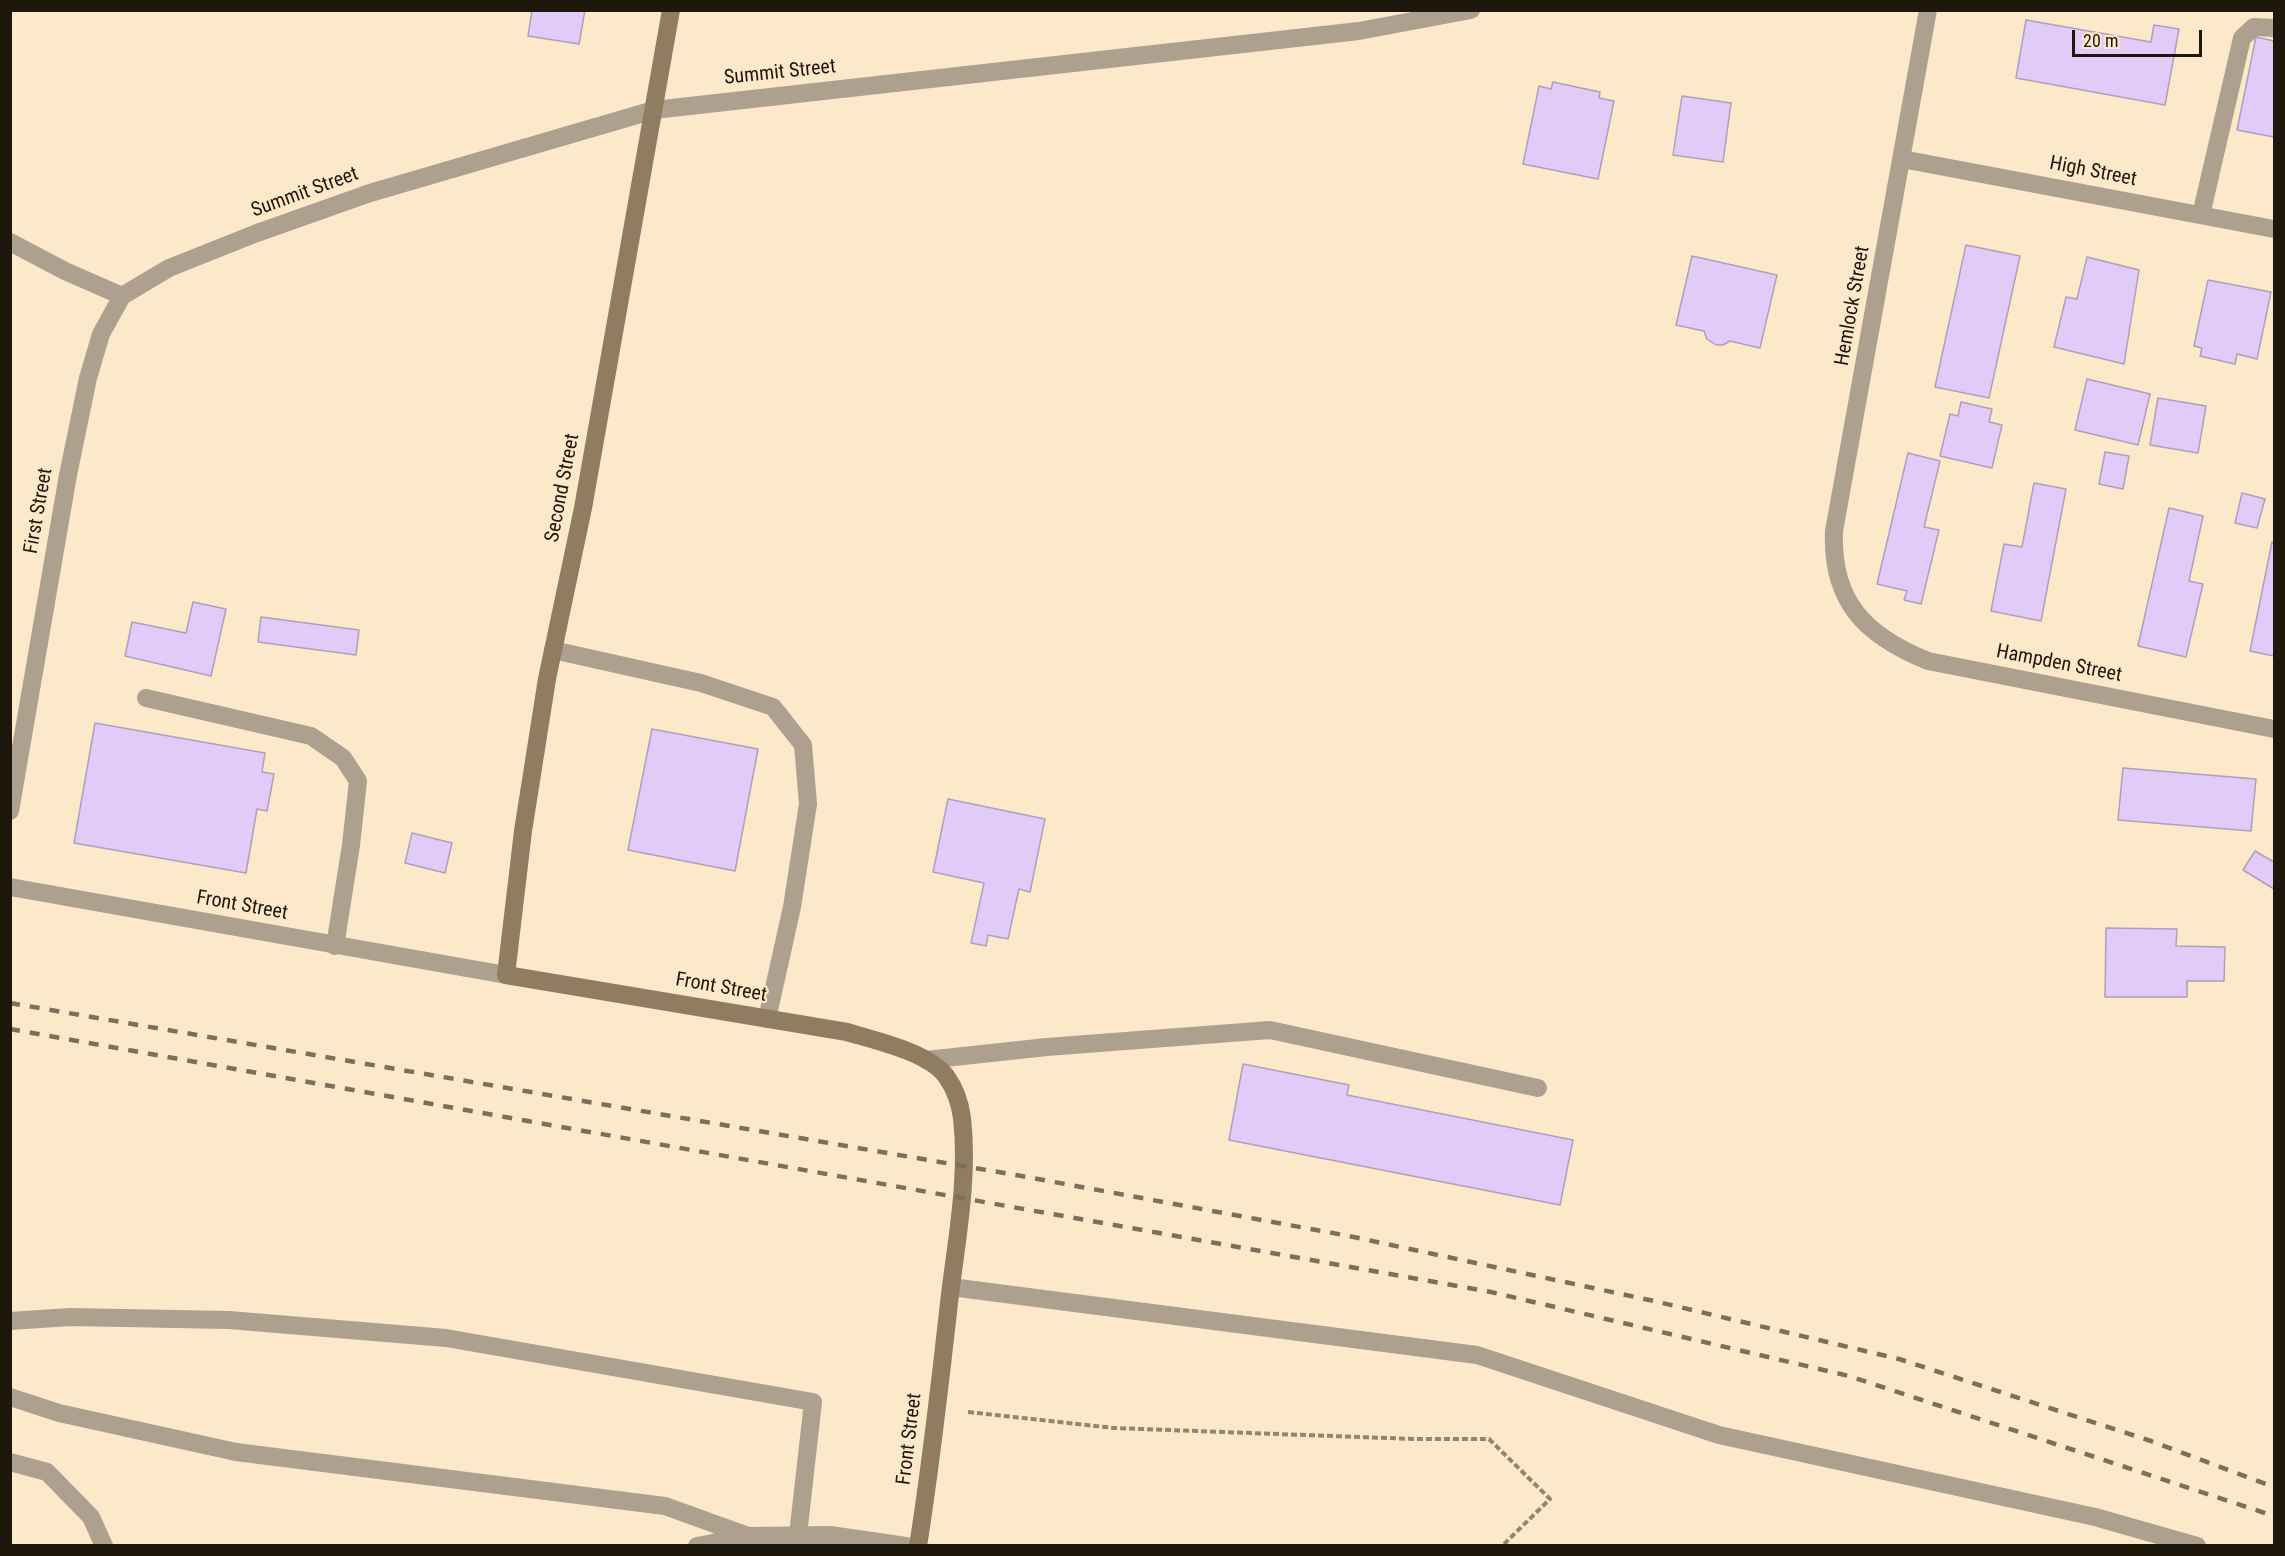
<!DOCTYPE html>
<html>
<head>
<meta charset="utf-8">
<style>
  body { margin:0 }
  #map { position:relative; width:2285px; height:1556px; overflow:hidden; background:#fbe9ca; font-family:"Roboto Condensed",sans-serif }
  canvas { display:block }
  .frame { position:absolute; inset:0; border:12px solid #1d170c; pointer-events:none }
  .scale { position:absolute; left:2072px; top:30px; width:130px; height:27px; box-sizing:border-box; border:3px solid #1d170c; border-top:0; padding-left:8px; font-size:18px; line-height:21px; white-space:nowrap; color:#1d170c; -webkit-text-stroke:4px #fbe9ca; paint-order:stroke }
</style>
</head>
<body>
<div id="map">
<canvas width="2285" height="1556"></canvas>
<div class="frame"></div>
<div class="scale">20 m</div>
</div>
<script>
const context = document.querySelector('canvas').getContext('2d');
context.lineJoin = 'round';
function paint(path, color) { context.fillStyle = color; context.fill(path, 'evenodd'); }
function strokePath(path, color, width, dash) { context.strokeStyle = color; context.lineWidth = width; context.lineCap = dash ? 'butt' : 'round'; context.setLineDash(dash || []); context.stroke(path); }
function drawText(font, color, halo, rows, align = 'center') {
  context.font = font + ' "Roboto Condensed",sans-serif'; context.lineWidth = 4.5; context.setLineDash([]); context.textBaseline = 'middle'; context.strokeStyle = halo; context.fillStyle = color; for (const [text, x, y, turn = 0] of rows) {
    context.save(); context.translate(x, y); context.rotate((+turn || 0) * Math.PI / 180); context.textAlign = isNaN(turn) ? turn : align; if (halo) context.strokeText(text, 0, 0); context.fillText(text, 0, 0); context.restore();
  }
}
const building = new Path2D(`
  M532,10H585L579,44L528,36Z
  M2026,20L2151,42L2154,25L2179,29L2165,105L2016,78Z
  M2256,37L2274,41V137L2237,130Z
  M1553,82L1600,92L1599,98L1614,101L1598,179L1523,164L1539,86L1551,89Z
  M1682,96L1731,103L1723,162L1673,155Z
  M1966,245L2020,256L1989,398L1935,387Z
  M1692,256L1777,275L1760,348L1730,341L1723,345H1716L1707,339L1704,331L1676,325Z
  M2087,257L2139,270L2124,364L2054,347L2066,297L2077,299Z
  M2208,280L2271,292L2257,359L2237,354L2235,364L2200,356L2202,348L2194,346Z
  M2087,379L2150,394L2138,445L2075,430Z
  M2158,398L2206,406L2198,453L2150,445Z
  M1961,402L1992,409L1989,422L2002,425L1992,468L1940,456L1950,414L1958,416Z
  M2105,452L2129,456L2123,489L2099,484Z
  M1908,453L1940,461L1924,527L1939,530L1921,604L1904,600L1907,591L1877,584Z
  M2034,483L2066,489L2041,621L1991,611L2004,544L2022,547Z
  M2242,493L2265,499L2257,528L2235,523Z
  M2169,508L2203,516L2189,581L2203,584L2186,657L2138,646Z
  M2272,542L2274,543V656L2250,651Z
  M193,602L226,609L211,676L125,656L132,622L186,633Z
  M261,617L359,630L356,655L258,642Z
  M95,723L265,753L262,772L274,774L267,811L257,809L246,873L74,843Z
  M652,729L758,749L735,871L628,850Z
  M2123,768L2256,779L2251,831L2118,820Z
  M948,799L1045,819L1030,892L1019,889L1008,939L988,935L986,946L971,943L984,883L933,872Z
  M412,833L452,843L445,873L405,863Z
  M2255,851L2274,862V889L2243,870Z
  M2106,928L2177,929L2176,946L2225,947L2224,981H2187V997H2105Z
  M1243,1064L1349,1085L1347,1095L1573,1140L1560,1205L1229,1140Z`);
const path = new Path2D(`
  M968,1412L1114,1428L1414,1439H1489L1550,1499L1502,1546`);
const lane = new Path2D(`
  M2201,215L2242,38L2254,27L2274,28
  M553,650L701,683L773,707L803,745L808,804L792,907L767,1019
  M146,698L311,736L343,758L358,781L351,845L335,946
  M926,1060L1047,1047L1270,1030L1538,1088
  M951,1287L1477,1355L1719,1435L2095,1517L2197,1546
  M10,1321L70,1317L229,1320L446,1338L813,1402L798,1535
  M10,1397L59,1413L236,1452L665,1506L748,1536
  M10,1462L47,1472L91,1517L104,1546
  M697,1546L748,1536L830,1535L906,1546`);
const street = new Path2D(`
  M1928,10L1834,531C1831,602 1866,636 1928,661L2274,729
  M1902,159L2274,229
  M10,242L65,271L122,296
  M122,296L169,268L257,233L370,193L654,110L1359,31L1471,10
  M10,811L68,475L88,378L101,334L122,296
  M10,887L506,975`);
const secondary = new Path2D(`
  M671,10L583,508L547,679L523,831L506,975L847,1032C874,1040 928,1052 946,1076C954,1087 960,1103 962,1118C969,1179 956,1242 949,1303C940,1384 931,1465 918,1546`);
const rail = new Path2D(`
  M10,1003L1016,1175L1349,1236L1654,1301L1899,1359L2151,1441L2274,1487
  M10,1029L1491,1292L1849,1376L2274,1516`);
const streetNames = [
  ["Summit Street",780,73,-6],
  ["High Street",2093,172,11],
  ["Summit Street",305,193,-20],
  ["Hemlock Street",1853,306,-80],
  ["Second Street",563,488,-79],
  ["First Street",39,511,-80],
  ["Hampden Street",2059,664,11],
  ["Front Street",242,906,10],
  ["Front Street",721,988,10],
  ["Front Street",910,1439,-83]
];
paint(building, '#e3cbf9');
strokePath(building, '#ae9fbc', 1.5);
strokePath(path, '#928670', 4, [6, 3]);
strokePath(lane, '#aea08e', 18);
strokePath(street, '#aea08e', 18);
strokePath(secondary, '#907c61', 18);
strokePath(rail, '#7b705c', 4.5, [10, 10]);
drawText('20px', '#1d170c', '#fbe9ca', streetNames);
</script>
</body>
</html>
